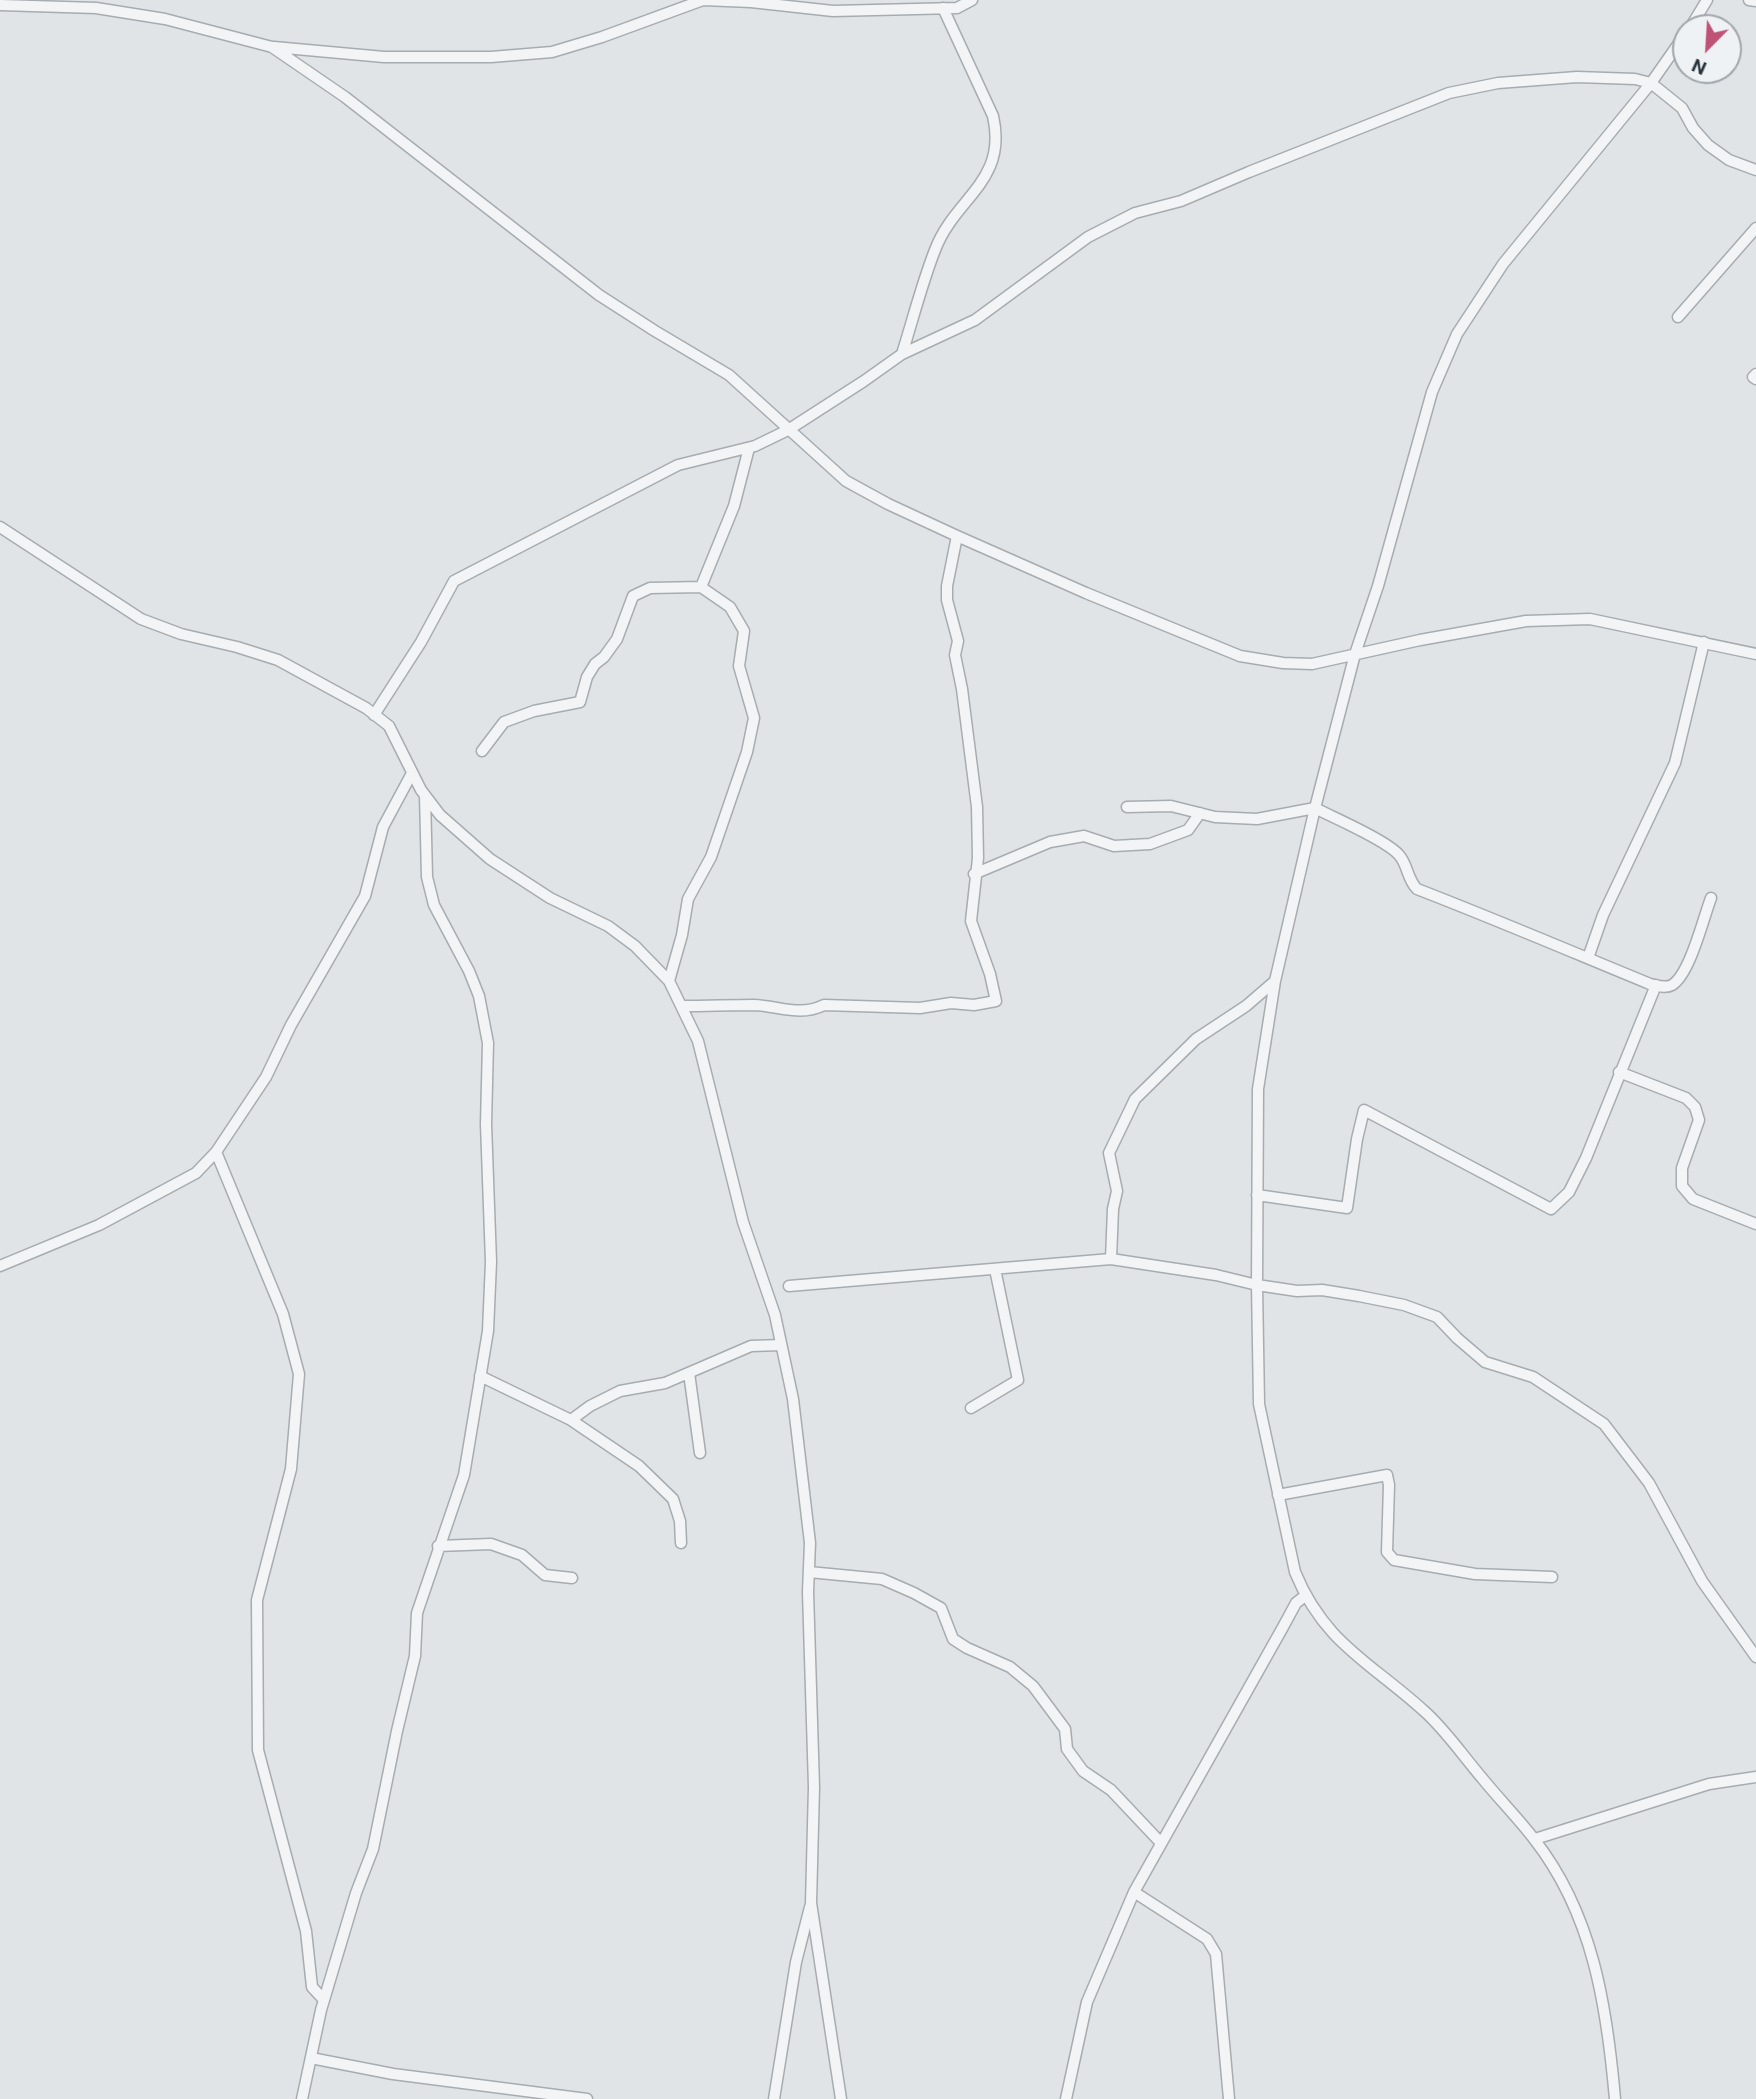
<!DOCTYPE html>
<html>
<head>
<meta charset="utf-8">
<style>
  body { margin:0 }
  #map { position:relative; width:1756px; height:2099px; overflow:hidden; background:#e0e4e7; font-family:Roboto,sans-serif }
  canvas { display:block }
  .north { position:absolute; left:1672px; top:14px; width:70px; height:70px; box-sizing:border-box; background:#eff2f5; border:2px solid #a0a6ab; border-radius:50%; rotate:204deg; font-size:19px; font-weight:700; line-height:28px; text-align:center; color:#2a343c }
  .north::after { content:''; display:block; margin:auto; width:24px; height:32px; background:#be5375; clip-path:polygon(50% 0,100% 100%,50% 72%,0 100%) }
</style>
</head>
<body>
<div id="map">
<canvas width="1756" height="2099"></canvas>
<div class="north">N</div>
</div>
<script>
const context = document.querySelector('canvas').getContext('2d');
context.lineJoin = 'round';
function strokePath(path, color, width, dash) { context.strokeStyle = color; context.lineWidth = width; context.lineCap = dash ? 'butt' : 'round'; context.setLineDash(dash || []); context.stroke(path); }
const minor = new Path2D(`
  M1749,0L1756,1
  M0,5L96,8L165,19L272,47L345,97L599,295L655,331L729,375L846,481L888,504L957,536L1086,593L1240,656L1283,663L1312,664L1420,640L1526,621L1590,619L1756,654
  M1690,28L1707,0
  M274,47L384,57H491L552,52L602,37L703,0L751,2L833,11L957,8L972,0
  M1678,317L1756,228
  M902,354C913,319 922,283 935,250C955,197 1008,182 993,116L943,8
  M1756,374L1753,377L1756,379
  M0,527L141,619L181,634L237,647L278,660L366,708L389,726L421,790L440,815L490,859L550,898L608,926L635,946L669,981L698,1041L743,1222L775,1315L793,1399L810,1543L808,1592L814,1787L811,1903L841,2099
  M374,715L421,642L454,581L678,465L755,446L788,430L864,381L902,354L975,320L1088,237L1135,213L1181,201L1249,172L1449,93L1498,83L1577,77L1635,79L1651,83L1682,108L1693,128L1708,145L1729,160L1756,170
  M482,751L504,722L534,711L580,702L587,677L595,664L604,657L617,639L633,596L650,588L701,587L734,506L749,448
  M1127,807L1171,806L1215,817L1257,819L1315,808C1334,818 1386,840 1399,855C1408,865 1407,879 1417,889C1495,919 1572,952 1650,984C1656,985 1665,989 1672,985C1690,974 1703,919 1711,898
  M974,874L1050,842L1084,836L1114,846L1150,844L1188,830L1200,813
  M1588,958L1603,915L1675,763L1704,642
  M669,981L682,935L688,899L711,857L747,752L754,718L739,666L744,631L730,607L701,587
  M683,1006C706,1006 731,1005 754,1005C779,1006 800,1017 824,1005L920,1008L951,1003L974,1005L996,1001L990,974L971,921L978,858L977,807L962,689L955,655L958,641L947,600V586L957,536
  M1619,1072L1686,1098L1695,1107L1699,1120L1682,1168V1186L1693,1199L1756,1224
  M216,1152L283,1314L299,1374L291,1469L257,1600L258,1750L306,1931L312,1987L324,2000
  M1257,1195L1347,1208L1357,1139L1364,1110L1551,1209L1569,1192L1586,1158L1656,985
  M1111,1259L1113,1209L1117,1191L1109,1153L1135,1099L1196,1039L1246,1006L1275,981
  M0,1266L99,1225L196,1173L216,1152L266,1077L291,1025L365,896L383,827L412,773
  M789,1286L1111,1259L1216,1275L1257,1285L1297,1291L1322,1290L1359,1296L1404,1305L1437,1317L1457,1338L1485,1362L1533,1377L1604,1424L1649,1483L1702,1581L1756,1657
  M689,1373L700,1453
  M480,1376L571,1420L590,1406L620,1391L665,1383L751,1346L781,1345
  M971,1408L1018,1380L995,1269
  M571,1420L639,1466L673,1499L680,1521L681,1543
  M1278,1495L1387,1475L1389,1485L1387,1552L1394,1560L1475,1574L1552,1577
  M438,1546L491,1544L522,1555L545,1575L572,1578
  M809,1572L882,1579L914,1593L941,1608L953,1639L967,1648L1010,1667L1033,1686L1065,1729L1067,1749L1083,1771L1111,1790L1161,1843
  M1535,1839L1709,1784L1756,1777
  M1134,1892L1207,1939L1216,1954L1229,2099
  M311,2058L393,2074L587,2099
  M302,2099L321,2010L356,1893L373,1849L397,1731L415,1656L417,1613L464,1475L488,1331L491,1262L486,1124L488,1043L479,996L469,971L434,905L427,877L425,795
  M774,2099L796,1962L810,1907
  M1066,2099L1087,2002L1134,1892L1283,1627L1296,1603L1305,1596
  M1615,2099C1607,2007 1593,1914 1534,1839C1518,1818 1499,1799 1482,1778C1463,1756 1445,1729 1423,1710C1370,1662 1324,1643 1295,1572L1259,1404L1257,1285L1258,1089L1275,981L1315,808L1355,654L1378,586L1432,392L1457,334L1503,264L1651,83L1686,33`);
strokePath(minor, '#a6acb0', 13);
strokePath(minor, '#f2f4f6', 10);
</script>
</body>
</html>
